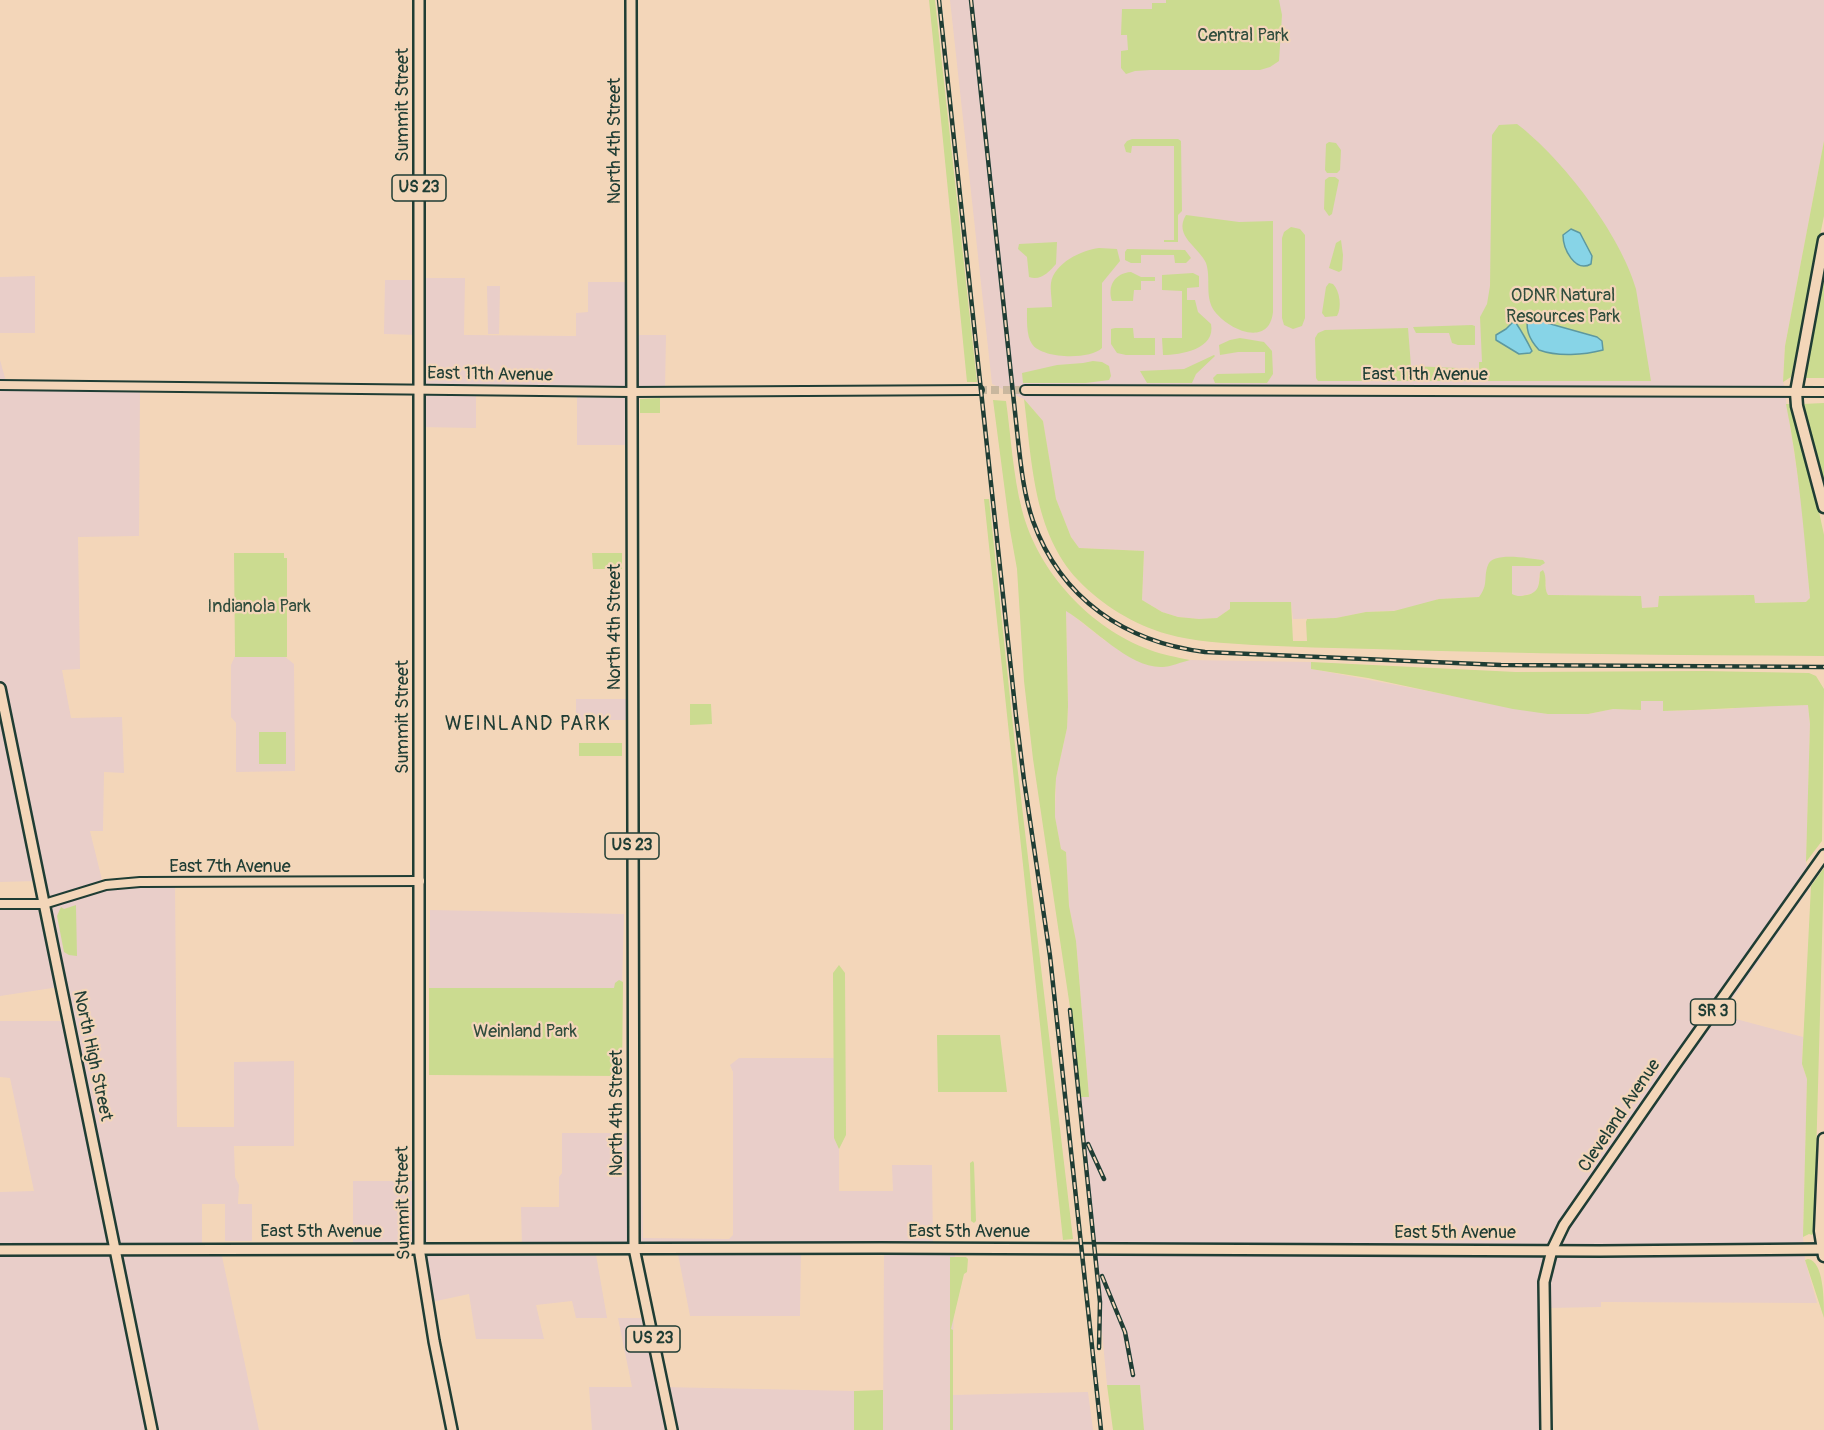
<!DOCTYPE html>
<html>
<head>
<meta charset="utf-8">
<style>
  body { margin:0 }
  canvas { display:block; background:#f3d6b9 }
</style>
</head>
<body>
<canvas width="1824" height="1430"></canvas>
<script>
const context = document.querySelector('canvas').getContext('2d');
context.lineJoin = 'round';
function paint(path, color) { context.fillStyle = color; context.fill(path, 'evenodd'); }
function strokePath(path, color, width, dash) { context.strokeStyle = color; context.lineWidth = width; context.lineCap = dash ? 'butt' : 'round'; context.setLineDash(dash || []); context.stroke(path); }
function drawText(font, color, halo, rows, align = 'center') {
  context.font = font + ' Pangolin,sans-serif'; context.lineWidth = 4.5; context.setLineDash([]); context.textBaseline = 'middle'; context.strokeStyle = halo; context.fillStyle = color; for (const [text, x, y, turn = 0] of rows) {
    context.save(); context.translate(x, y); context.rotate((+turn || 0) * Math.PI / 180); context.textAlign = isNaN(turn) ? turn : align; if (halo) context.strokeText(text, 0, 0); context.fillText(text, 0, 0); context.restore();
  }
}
const built = new Path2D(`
  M950,0H1824V141L1785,346L1783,380L1802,504L1810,598L1806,602L1755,603L1754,595L1659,597L1658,607L1641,608V596L1548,595L1546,591L1545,574L1540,572L1538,589L1534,593L1516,597L1512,595V566H1540L1542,560L1525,559L1488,565L1486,588L1479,597L1439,599L1404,610L1366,612L1336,618L1293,619L1291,602H1230V609L1217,618L1199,619L1178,617L1162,612L1142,600L1144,551L1079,548L1071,537L1056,499L1043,421L1024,399L992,384Z
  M35,276V333H0V277Z
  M420,278H465L464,335L576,336V313L588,312V282H632V335H666L665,390H632L631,445H577V390L476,389V428L418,427L419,335L384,334L385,280H419Z
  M487,286H500L499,334H488Z
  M0,360L7,385H140L139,536L78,537L80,669L62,670L71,718L122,717L124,773L104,772L103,831H90L103,884L175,882L177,1127H234V1062L294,1061V1146H234L235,1177L239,1185L238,1204H252V1241H225V1204H202V1246L220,1247L259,1430H0V1192L34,1191L10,1078L0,1077V1021H67L37,881L0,882Z
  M1066,610L1104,640L1162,667L1190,660L1311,662L1312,669L1548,714H1588L1613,709L1641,710L1640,701H1663V711L1731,709L1744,706L1808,705L1810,724L1806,862L1811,886L1721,1015L1803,1037L1802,1064L1807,1079L1803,1237L1805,1260L1817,1303L1601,1302V1307L1548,1308L1546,1430H1144L1140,1386L1107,1385L1080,1097H1089L1076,941L1069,906L1066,852L1061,849L1055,817L1056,778L1067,728L1068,706Z
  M235,656H284L294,664L295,771L236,772V723L231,717V665Z
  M576,699H632V720H576Z
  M0,907H42L59,987L0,996Z
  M430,910L624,914L622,989L429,988Z
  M739,1058H839V1191H893L892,1165H932L933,1248H955L952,1395L1088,1392L1093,1430H883L884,1248H801L800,1316H690L677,1249H595L607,1318H576L572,1301L536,1305L544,1339H476L469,1294L427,1303L417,1248H353V1181H427V1249L522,1247L521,1207H559V1177L562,1173V1133H641L643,1238L729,1239L733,1235V1072L730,1065Z
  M618,1318H646L662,1387L854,1391V1430H592L589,1387H632Z`);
const green = new Path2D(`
  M929,0H935L977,382H967Z
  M1166,0H1279L1282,15L1279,61L1270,67L1260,70H1151L1135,71L1126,74L1121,68V51L1128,50L1127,35H1121L1122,9H1152V3H1166Z
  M1517,124C1562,158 1621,235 1636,289L1651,381H1318L1316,378L1315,338L1318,333L1325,330L1408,328L1411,366L1458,368V375H1479V362H1482L1480,317L1487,304L1490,286L1492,135L1499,125Z
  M1132,139H1178L1181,141L1182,211L1178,215V242H1164V240H1174V146H1132L1131,153L1126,152L1124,145L1127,141Z
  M1824,141V216L1791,377L1783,382L1785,346Z
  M1329,142L1336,143L1341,150L1340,170L1337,173H1327L1325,170L1326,144Z
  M1329,177H1335L1339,180L1332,214L1329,216L1324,209L1325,180Z
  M1186,215L1239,222L1273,221V312C1269,349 1226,329 1213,309C1205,295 1211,278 1206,263C1199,247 1173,236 1186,215Z
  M1291,227L1300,229L1305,235V318L1302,326L1293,329L1284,325L1282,318V238L1284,232Z
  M1341,240L1343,255L1342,270L1339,272L1329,268L1336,243Z
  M1057,242L1056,264C1049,272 1041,281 1029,277L1027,257L1018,249L1019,244Z
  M1099,248L1117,249L1120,261L1102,283V348C1090,360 1042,359 1032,344C1026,336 1027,318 1027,308L1052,307C1052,299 1050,290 1051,283C1054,263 1082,250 1099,248Z
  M1127,249L1185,250L1191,258L1186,263H1175L1174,255H1141V263H1131L1125,260V252Z
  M1824,261V378H1803Z
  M1131,272L1141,277H1155V281H1141V290H1134L1133,301H1112C1107,286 1115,273 1131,272Z
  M1193,273L1199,276V287L1187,288V300H1195L1198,312L1211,324C1216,349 1181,355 1163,355L1162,338H1182V291L1162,290V275Z
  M1329,283L1333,284C1340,291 1342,308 1337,316L1325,317L1322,313L1326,287Z
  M1472,325L1475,326V345H1458L1452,343L1449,333H1416L1413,327Z
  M1115,328H1133L1134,338H1155V355H1126L1117,353L1111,344V329Z
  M1240,338L1264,342L1272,351L1273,374L1267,383H1215L1213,378L1217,374L1265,373V352H1238L1220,355L1219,345L1230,340Z
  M1214,355L1215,356L1196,374L1192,383H1147L1140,371L1184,369Z
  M1093,361L1102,362L1109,366L1111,376L1109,380L1086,383H1023L1022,373L1057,365L1083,363Z
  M660,398V413H640V399Z
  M1024,399L1043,421L1056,499L1071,537L1079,548L1144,551L1142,600L1162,612L1178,617L1199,619L1217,618L1230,609V602H1291L1293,641H1307L1306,622L1307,619L1336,618L1366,612L1394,611L1439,599L1479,597C1489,584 1483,578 1488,565C1493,551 1530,559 1543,560L1545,563L1540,566H1512V594C1518,597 1521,596 1527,595C1540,592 1539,584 1540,572L1543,570C1548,578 1543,587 1548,595L1641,596L1642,608L1658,607L1659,596L1754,595L1755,603L1806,602L1810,598C1804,533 1799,468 1786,404H1791L1812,479L1824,535V656C1673,655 1523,654 1373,649C1333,648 1293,647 1253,645C1224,643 1195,642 1167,634C1134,625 1102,605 1078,580C1033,532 1032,461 1024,399Z
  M993,400L1006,401C1011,437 1013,475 1022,510C1038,572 1090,628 1150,650C1163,655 1176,657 1190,660C1181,662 1171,667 1162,667C1129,668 1093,627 1066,611L1068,706L1067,728L1056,778L1055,795V817L1061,849L1066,852L1069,906L1076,941L1089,1097H1080L1075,1041L1033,759L1024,681L1017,569L1010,530Z
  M1824,403V492L1802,404Z
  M984,499H989L1017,764L1073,1239L1063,1240Z
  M234,553H284V558H287V657H235Z
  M592,553H622V569H593Z
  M1311,662L1516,672L1705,671L1809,673L1816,676L1824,689L1822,841L1806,862L1810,724L1808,705C1759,706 1711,710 1663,711V701H1641V710L1613,709L1588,714H1548L1513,709L1368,678L1311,669Z
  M690,704H711L712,724L690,725Z
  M259,732H286V764H259Z
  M579,743H622V756H579Z
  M1824,868L1814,1232L1812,1235L1809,1234L1803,1237L1807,1079L1802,1064L1811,886Z
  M76,905V907L77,956L69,955L64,952L57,916L61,907L64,909Z
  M839,965L845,973L846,1135L839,1149L834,1138L833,973Z
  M619,980L623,982L622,1076L429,1075V988H614L615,983Z
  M937,1035H1000L1007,1092H938Z
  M973,1161L974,1163L976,1221L974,1223L971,1221L970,1163Z
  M950,1257H966L968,1259L967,1272L964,1274L951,1329L953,1330V1430H950Z
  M1808,1259C1824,1261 1824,1301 1824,1318L1805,1260Z
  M1107,1385H1140L1144,1430H1113Z
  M883,1390V1430H854V1391Z`);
const water = new Path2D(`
  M1571,229L1580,233L1592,256L1591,264C1575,273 1563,249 1563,235Z
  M1529,313L1536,314L1547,323L1597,337L1602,341L1603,350C1584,355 1558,357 1539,350C1529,339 1524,328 1529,313Z
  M1513,322L1516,323C1522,332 1527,341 1532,351L1530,353L1519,354L1496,340V335L1506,329Z`);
const tertiaryTunnel = new Path2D(`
  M979,390H1025`);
const tertiary = new Path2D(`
  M0,385L631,392L979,390
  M1025,390L1824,392
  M0,904H44L106,885L140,882L420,881`);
const secondary = new Path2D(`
  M0,1250L881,1248L1600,1251L1824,1249`);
const primary = new Path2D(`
  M419,0V1248L434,1341L452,1430
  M631,0L634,1248L672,1430
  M0,688L152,1430
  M1546,1430L1544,1282L1552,1250L1564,1225L1675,1065L1824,855`);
const motorway = new Path2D(`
  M1824,240L1796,392L1797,406L1824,507
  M1824,1139L1820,1231L1824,1256`);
const rail = new Path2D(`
  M939,0L1016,716L1024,780L1050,956L1101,1430
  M971,0L1018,440C1021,467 1024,495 1033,521C1061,599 1125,642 1205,652L1501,665L1824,667
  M1070,1010L1100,1302L1099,1348
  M1088,1144L1104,1179
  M1102,1276L1125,1332L1133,1375`);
const shields = [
  [419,188,54],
  [632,846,54],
  [1713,1012,45],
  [653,1339,54]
];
const shieldNames = [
  ["US 23",419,188],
  ["US 23",632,846],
  ["SR 3",1713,1012],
  ["US 23",653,1339]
];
const parkNames = [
  ["Central Park",1243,36],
  ["ODNR Natural",1563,296],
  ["Resources Park",1563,317],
  ["Indianola Park",259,607],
  ["Weinland Park",525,1032]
];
const streetNames = [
  ["Summit Street",403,105,-90],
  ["North 4th Street",615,141,-90],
  ["East 11th Avenue",490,375,1],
  ["East 11th Avenue",1425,375],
  ["North 4th Street",615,627,-90],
  ["Summit Street",403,717,-90],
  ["East 7th Avenue",230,867],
  ["North High Street",92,1056,78],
  ["North 4th Street",617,1113,-90],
  ["Cleveland Avenue",1620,1116,-56],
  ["Summit Street",404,1203,-91],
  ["East 5th Avenue",321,1232],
  ["East 5th Avenue",969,1232],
  ["East 5th Avenue",1455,1233]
];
const neighbourhoodNames = [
  ["WEINLAND PARK",528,725]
];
paint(built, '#e9cec9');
paint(green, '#cbdb90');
paint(water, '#87d4e7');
strokePath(water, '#5d989f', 1.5);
strokePath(tertiaryTunnel, '#c9b79e', 8, [8, 4]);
strokePath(tertiary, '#1f3d34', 12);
strokePath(secondary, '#1f3d34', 14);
strokePath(primary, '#1f3d34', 14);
strokePath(motorway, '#1f3d34', 15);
strokePath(tertiary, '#f3d6b9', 8);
strokePath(secondary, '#f3d6b9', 9);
strokePath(primary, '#f3d6b9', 9);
strokePath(motorway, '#f3d6b9', 10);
strokePath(rail, '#1f3d34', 4.5);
strokePath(rail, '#f3d6b9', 2, [7]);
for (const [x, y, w] of shields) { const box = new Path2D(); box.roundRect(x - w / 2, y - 13, w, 26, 4.5); context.fillStyle = '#f3d6b9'; context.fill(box); strokePath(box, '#1f3d34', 1.5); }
drawText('bold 16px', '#1f3d34', null, shieldNames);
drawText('18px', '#304d3d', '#f3d6b9', parkNames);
drawText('18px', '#1f3d34', '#f3d6b9', streetNames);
context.letterSpacing = '1.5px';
drawText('20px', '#1f3d34', '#f3d6b9', neighbourhoodNames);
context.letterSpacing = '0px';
</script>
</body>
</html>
